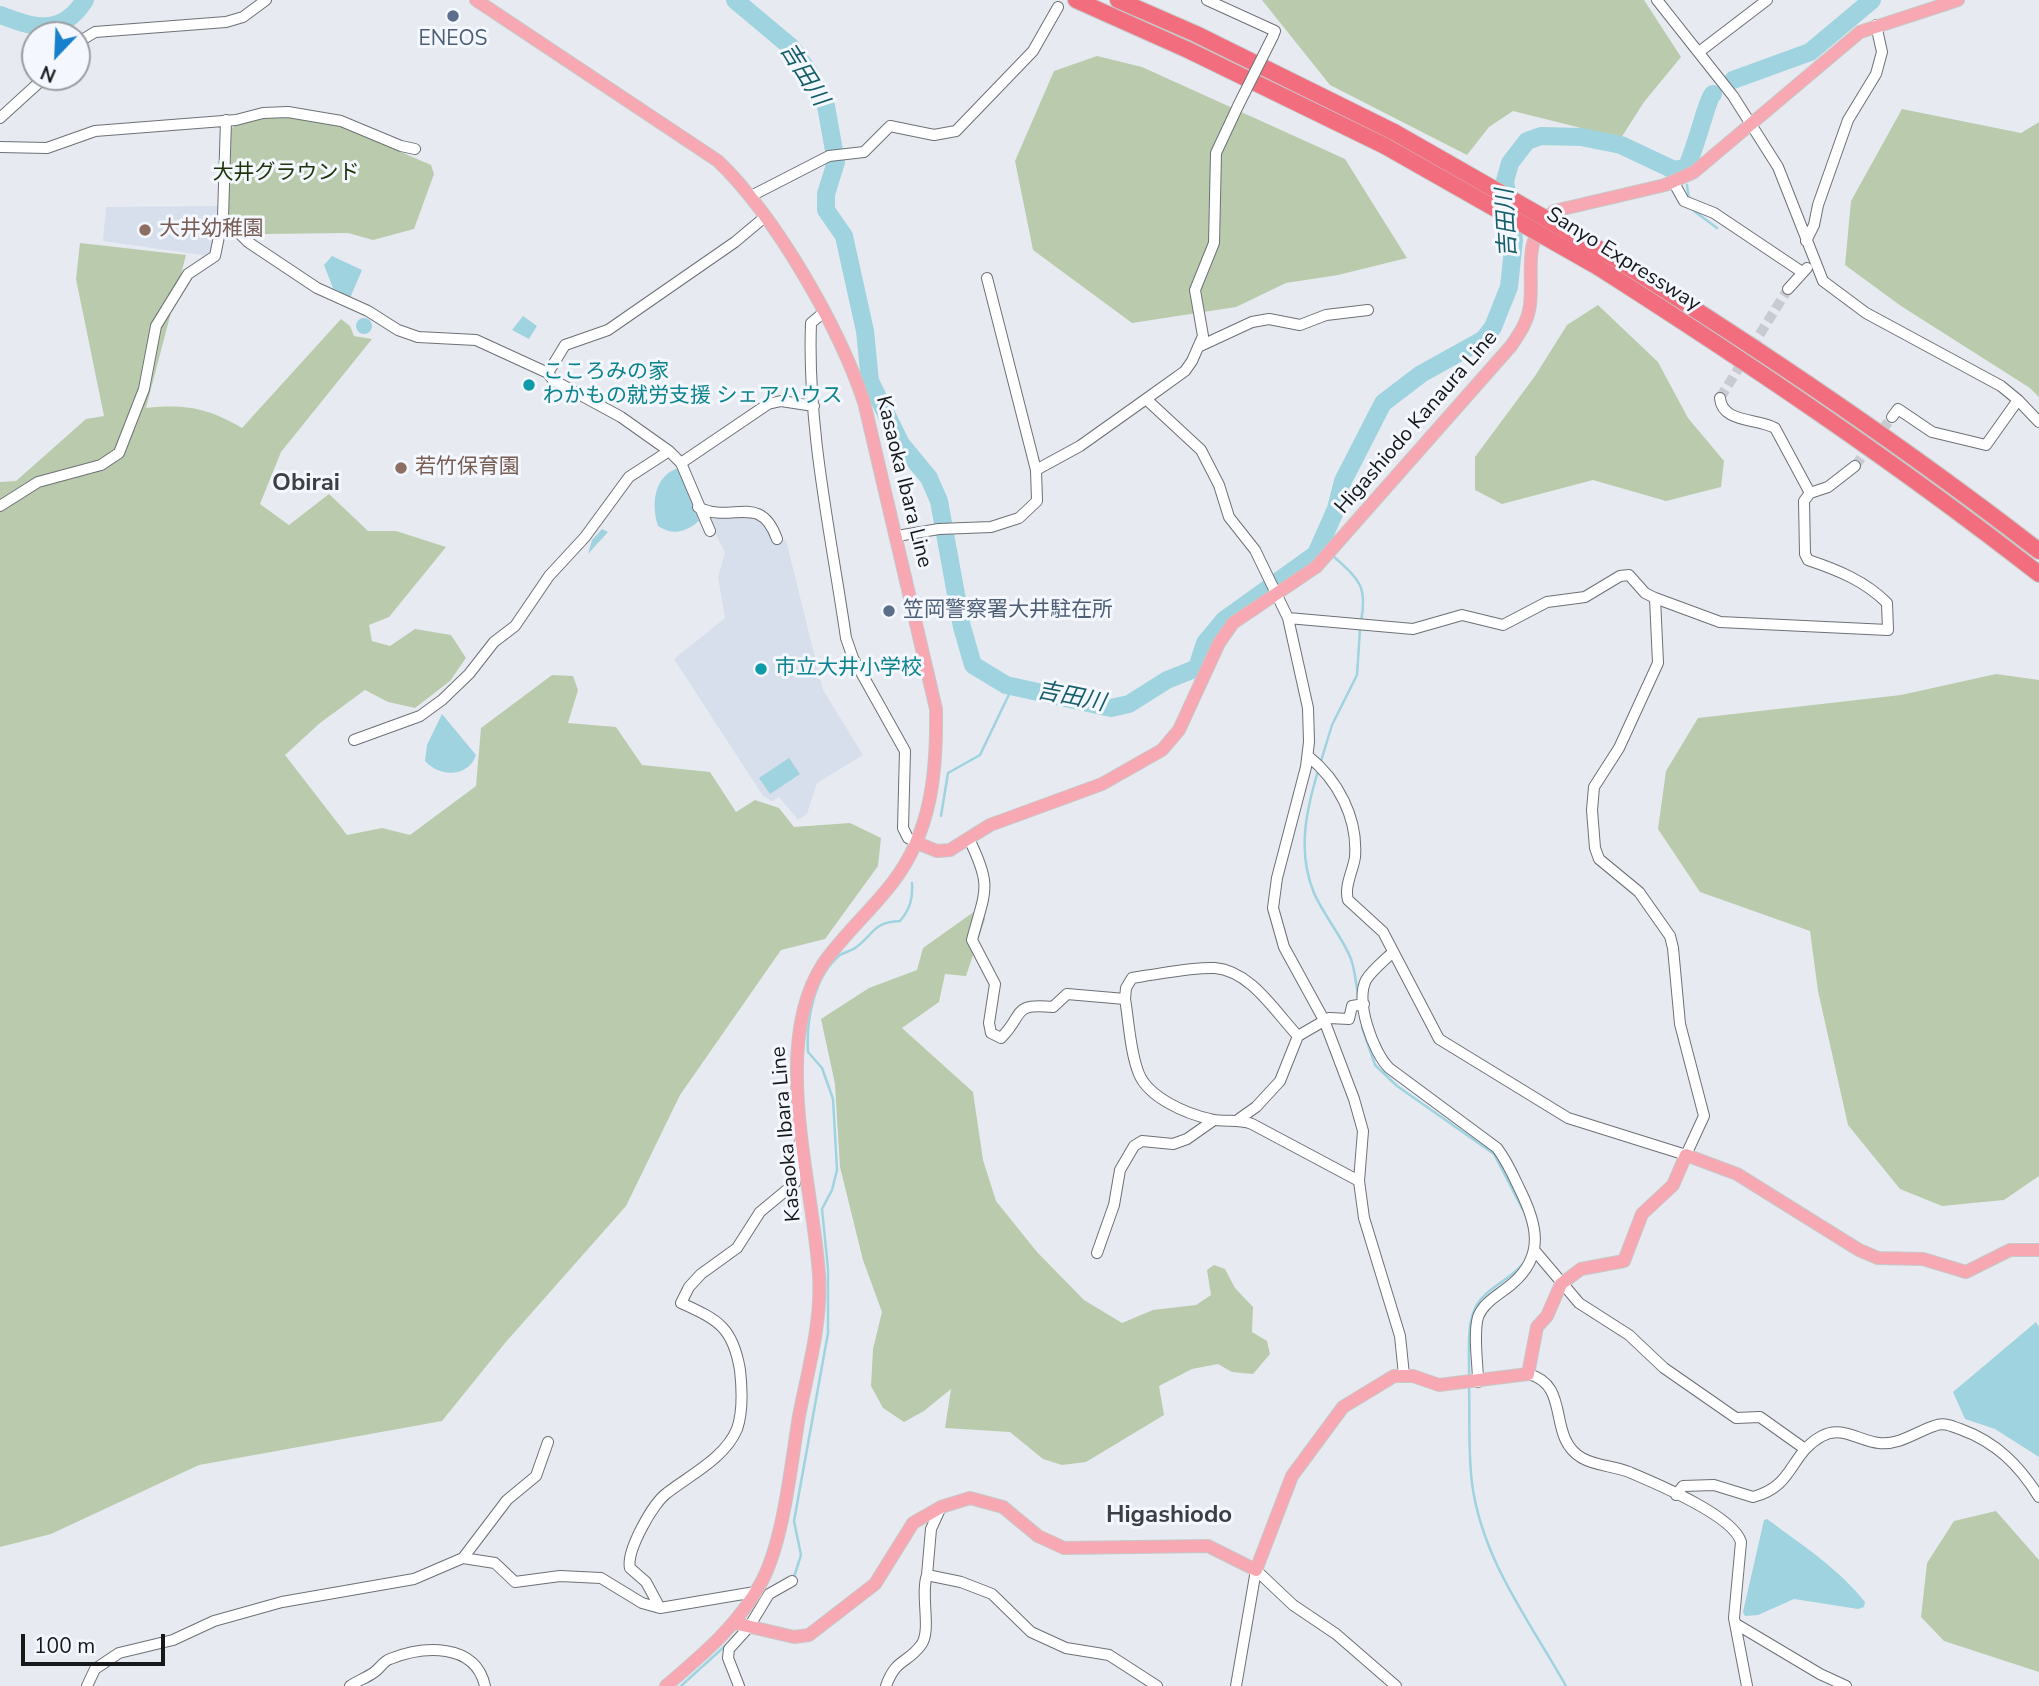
<!DOCTYPE html>
<html>
<head>
<meta charset="utf-8">
<style>
  body { margin:0 }
  #map { position:relative; width:2039px; height:1686px; overflow:hidden; background:#e7ebf1; font-family:"Nunito Sans",sans-serif }
  canvas { display:block }
  .north { position:absolute; left:21px; top:21px; width:70px; height:70px; box-sizing:border-box; background:#f4f8fe; border:2px solid #9b9ea3; border-radius:50%; rotate:203deg; font-size:19px; font-weight:700; line-height:28px; text-align:center; color:#16181a }
  .north::after { content:''; display:block; margin:auto; width:24px; height:32px; background:#1780cb; clip-path:polygon(50% 0,100% 100%,50% 72%,0 100%) }
  .scale { position:absolute; left:21px; top:1634px; width:144px; height:32px; box-sizing:border-box; border:4px solid #16181a; border-top:0; padding-left:9px; font-size:21px; line-height:24px; white-space:nowrap; color:#16181a; -webkit-text-stroke:5px #f4f8fe; paint-order:stroke }
</style>
</head>
<body>
<div id="map">
<canvas width="2039" height="1686"></canvas>
<div class="north">N</div>
<div class="scale">100 m</div>
</div>
<script>
const context = document.querySelector('canvas').getContext('2d');
context.lineJoin = 'round';
function paint(path, color) { context.fillStyle = color; context.fill(path, 'evenodd'); }
function strokePath(path, color, width, dash) { context.strokeStyle = color; context.lineWidth = width; context.lineCap = dash ? 'butt' : 'round'; context.setLineDash(dash || []); context.stroke(path); }
function drawText(font, color, halo, rows, align = 'center') {
  context.font = font + ' "Nunito Sans","Noto Sans JP",sans-serif'; context.lineWidth = 6; context.setLineDash([]); context.textBaseline = 'middle'; context.strokeStyle = halo; context.fillStyle = color; for (const [text, x, y, turn = 0] of rows) {
    context.save(); context.translate(x, y); context.rotate((+turn || 0) * Math.PI / 180); context.textAlign = isNaN(turn) ? turn : align; if (halo) context.strokeText(text, 0, 0); context.fillText(text, 0, 0); context.restore();
  }
}
const built = new Path2D(`
  M219,206L214,244L209,256L103,241L106,207Z
  M752,515L762,519L774,543L786,540L823,690L863,755L817,783L807,814L798,820L779,797L772,801L763,796L674,659L725,618L718,577L725,552L706,517Z`);
const green = new Path2D(`
  M1262,0H1644L1681,57L1644,102L1621,138L1513,111L1489,127L1467,155L1330,85Z
  M1097,56L1142,67L1345,159L1407,258L1338,275L1286,283L1236,307L1132,323L1033,250L1015,161L1054,71Z
  M1902,109L2021,133L2039,122V397L2030,388L1901,306L1845,265L1851,201Z
  M280,114L332,122L431,165L434,174L414,229L373,240L348,233L265,234L250,230L226,213L227,133L238,122Z
  M80,243L186,255L146,408C187,404 207,408 242,428L341,319L350,326L354,336L372,339L281,452L260,504L289,525L329,494L368,531H396L446,547L389,617L369,625L372,641L390,646L415,629L451,635L466,658L450,681L415,708L388,702L365,690L320,723L285,755L347,835L382,828L410,835L476,786L481,728L552,675L573,676L578,690L568,723L616,727L642,765L710,772L736,812L755,800L779,808L794,827L850,823L881,838L878,866L825,939L781,950L680,1095L626,1206L505,1343L442,1421L199,1465L51,1534L0,1547V482L16,481L86,419L104,416L76,279Z
  M1598,305L1658,362L1688,418L1724,461L1721,487L1666,501L1593,480L1502,504L1475,490V457L1535,376L1567,325Z
  M1996,674L2039,680V1176L2004,1200L1942,1206L1900,1189L1848,1125L1818,991L1810,931L1700,892L1658,829L1666,771L1698,718L1901,695Z
  M982,906L985,919L966,976L945,974L939,1002L902,1028L973,1092L983,1160L996,1201L1037,1252L1084,1300L1122,1323L1153,1310L1196,1305L1211,1295L1207,1270L1214,1265L1225,1269L1235,1288L1253,1307L1252,1332L1267,1341L1270,1354L1253,1374L1232,1372L1218,1364L1192,1369L1159,1386L1164,1415L1086,1462L1062,1465L1043,1459L1010,1432L945,1428L951,1389L924,1411L904,1422L883,1408L871,1386L873,1349L882,1312L863,1260L840,1167L835,1084L821,1019L869,988L917,970L923,948Z
  M1996,1511L2039,1560V1672L1944,1641L1921,1617L1927,1563L1954,1521Z`);
const water = new Path2D(`
  M332,256L362,270L350,298L333,288L324,265Z
  M523,316L537,326L529,339L512,330Z
  M356 326a8 8 0 1 1 16 0a8 8 0 1 1-16 0Z
  M679,468L699,521C686,532 673,536 658,526C651,504 654,475 679,468Z
  M602,529L608,532L588,554L592,540Z
  M442,714L476,755C469,777 440,778 425,761L427,745Z
  M789,758L800,774L770,794L759,778Z
  M2036,1322L2039,1327V1457L1995,1429L1965,1419L1953,1392Z
  M1767,1519C1802,1545 1838,1568 1865,1602L1864,1607L1858,1609L1794,1599L1758,1615L1745,1616L1743,1612L1764,1520Z`);
const stream = new Path2D(`
  M1687,185L1689,199
  M1694,211L1717,228
  M1322,545L1327,550
  M1332,555C1358,579 1368,584 1361,622
  M1321,761L1332,725L1357,675L1360,629
  M1318,771C1306,811 1297,852 1314,893C1324,916 1342,936 1351,959C1355,970 1356,984 1358,996
  M941,816L948,773L980,755L1013,686
  M1362,1027L1375,1065L1397,1086L1494,1154L1523,1210
  M1469,1376C1470,1349 1463,1312 1487,1293C1499,1283 1512,1276 1522,1265
  M1469,1386C1470,1418 1468,1452 1472,1483C1482,1560 1529,1620 1566,1686
  M794,1577L801,1555L794,1521L828,1333V1269L822,1209L832,1190L837,1170L833,1099L822,1068L808,1052C806,1020 814,976 840,955C845,952 851,951 855,948C874,935 872,922 900,921C910,909 913,899 912,883
  M681,1686L725,1646`);
const river = new Path2D(`
  M735,0L791,47L809,72L826,106L836,162L826,194V210L844,236L865,331L870,381L901,444L929,478L939,501L962,627L973,665L1006,685L1111,708L1129,704L1167,680L1197,668L1205,643L1224,620L1316,554L1336,509L1343,481L1383,403L1421,374L1484,339L1493,327L1509,287L1514,240L1505,181L1510,163L1527,141L1541,136L1581,137L1621,145L1674,170L1686,168C1695,152 1707,99 1713,94
  M0,15C35,28 61,37 85,0
  M1733,80L1810,52L1872,0`);
const minorTunnel = new Path2D(`
  M1720,398L1788,289
  M1855,466L1892,417`);
const minor = new Path2D(`
  M1207,0L1275,31L1273,36
  M1657,0L1733,96L1778,167L1823,281L1866,313L2001,386L2018,400L2039,422
  M77,43L95,32L226,22L243,17L266,0
  M1699,52L1767,0
  M0,118L45,77
  M0,147L47,148L95,131L236,120L263,113L288,112L341,121L401,146L415,149
  M1674,183L1684,201L1714,213L1802,272
  M753,195L829,156L864,152L890,126L934,135L956,131L1033,51L1058,7
  M223,217L248,242L317,288L368,311L398,330L418,337L476,340L548,373L553,380L621,417L669,451L681,463L710,531
  M1806,241L1814,225L1818,205L1848,120L1876,74L1882,52L1876,25
  M1788,289L1807,268
  M823,313L811,323C807,429 831,534 846,638L853,658L905,751L903,828L908,838L917,843
  M1198,347L1252,322L1269,319L1300,325L1326,315L1368,310
  M548,373L565,345L608,330L735,242L766,216
  M1720,398C1722,423 1757,418 1775,428L1810,493
  M1146,399L1201,450L1219,485L1229,517L1255,550L1288,618L1308,708L1309,742L1306,767L1277,878L1273,908L1284,947L1324,1020L1354,1099L1363,1131L1359,1181L1364,1218L1400,1336L1404,1375
  M1892,417L1898,409L1932,432L1986,445L2018,400
  M681,463L768,404L781,401L814,406
  M1036,470L1080,446L1146,399L1185,371L1192,361L1203,336L1195,290L1214,243L1216,153L1238,106
  M0,506L38,482L101,465L119,453L144,389L156,326L188,274L215,256L223,217L226,120
  M698,507C731,525 760,491 777,539
  M897,536L939,529L991,527L1019,518L1037,501L1036,470L987,278
  M1288,618L1413,629L1462,615L1503,625L1547,602L1585,597L1620,576L1629,575L1645,593L1655,598L1720,622L1888,630L1887,603C1865,581 1838,570 1808,560L1805,554L1804,501L1810,493L1828,487L1855,466
  M354,740L420,716L442,700L469,674L494,642L515,626L549,576L585,537L629,477L669,451
  M1308,756C1338,780 1358,818 1355,857C1353,871 1344,886 1348,900L1383,932L1439,1039L1568,1118L1686,1155L1704,1116L1680,1024L1673,948L1670,936L1639,892L1599,859L1595,848L1592,810L1594,787L1619,748L1658,663L1655,598
  M969,839C993,888 985,890 972,940L995,984L989,1023L991,1033L1001,1038C1025,1014 1011,1003 1053,1007L1067,994L1125,999
  M1393,952C1385,960 1372,970 1366,980C1355,1002 1373,1052 1389,1068L1497,1148C1507,1161 1513,1175 1520,1190C1537,1224 1545,1255 1513,1283C1501,1294 1484,1301 1478,1317C1473,1335 1478,1363 1478,1382
  M1298,1036C1275,1012 1251,971 1215,968C1192,967 1166,973 1144,976L1132,978L1126,988L1125,999C1129,1022 1130,1052 1139,1074C1149,1098 1187,1114 1210,1119C1225,1123 1237,1118 1252,1124L1359,1181
  M1239,1119L1256,1107L1280,1081L1298,1036L1329,1018L1349,1019L1352,1006L1364,1004
  M1535,1251L1579,1303L1629,1335L1664,1368L1736,1418L1760,1417L1805,1449
  M1097,1253L1114,1205L1120,1170L1134,1146L1142,1141L1173,1144L1187,1139L1214,1120
  M1528,1374C1572,1385 1546,1437 1582,1458C1596,1466 1614,1466 1629,1472C1655,1483 1733,1515 1741,1542L1734,1618L1747,1686
  M1676,1495L1683,1486L1714,1485L1753,1497C1795,1486 1789,1454 1822,1436C1842,1425 1859,1441 1879,1443C1900,1445 1916,1432 1934,1426C1944,1422 1951,1426 1960,1429C1996,1442 2019,1465 2039,1497
  M941,1507L931,1529L927,1575L961,1582L992,1594L1031,1632L1066,1648L1109,1655L1157,1686
  M463,1558L495,1563L515,1582L560,1576L601,1578L642,1603L660,1608L755,1592
  M660,1608L646,1582L630,1568C626,1551 653,1503 667,1493C690,1475 725,1458 737,1429C743,1412 742,1388 740,1370C733,1328 719,1320 681,1303L689,1287L701,1274L737,1248L760,1212L795,1183L799,1144
  M1736,1624L1820,1674L1846,1686
  M87,1686L95,1669L119,1653L173,1640L214,1621L282,1602L414,1579L463,1558L507,1500L536,1476L548,1442
  M350,1686C357,1681 366,1678 373,1673C380,1669 383,1661 390,1659C423,1646 475,1642 485,1686
  M739,1686L728,1658L729,1649L749,1627L769,1594L792,1581
  M886,1686C896,1658 907,1664 921,1645C932,1631 920,1595 927,1575
  M1236,1686L1256,1570L1293,1605L1336,1634L1396,1686`);
const major = new Path2D(`
  M476,0L718,161C776,217 838,325 864,402L936,709C937,771 932,831 893,882C871,911 844,934 823,964C770,1045 813,1182 819,1275C822,1322 808,1370 799,1416C791,1464 784,1539 762,1581C739,1625 702,1655 666,1686
  M917,843L937,851L950,850L990,825L1102,784L1162,750L1179,730L1219,643L1233,623L1316,567L1511,346C1520,333 1528,321 1530,305C1534,266 1521,242 1554,211L1665,185L1694,172L1860,32L1958,0
  M734,1623L794,1637L809,1635L875,1584L913,1523L941,1507L970,1498L1003,1507L1038,1536L1064,1548L1208,1546L1256,1570L1292,1476L1343,1407L1394,1376H1413L1439,1385L1528,1374L1537,1327L1547,1316L1561,1284L1581,1269L1624,1261L1642,1214L1673,1185L1686,1155L1737,1174L1859,1250L1878,1258L1923,1259L1966,1272L2010,1250H2039`);
const highway = new Path2D(`
  M1076,0L1188,50L1385,146
  M1118,0L1196,34L1394,132
  M1606,253C1755,346 1900,443 2039,551
  M1598,267C1750,364 1897,463 2039,574`);
const minorBridge = new Path2D(`
  M1238,106L1273,36`);
const highwayBridge = new Path2D(`
  M1394,132L1606,253
  M1385,146L1598,267`);
const markers = [
  [453,16,7,"#5c6f8a"],
  [145,230,7,"#8d6e63"],
  [529,385,7,"#0f9aa8"],
  [401,468,7,"#8d6e63"],
  [889,611,7,"#5c6f8a"],
  [761,669,7,"#0f9aa8"]
];
const serviceNames = [
  ["ENEOS",453,40],
  ["笠岡警察署大井駐在所",903,611,"left"]
];
const parkNames = [
  ["大井グラウンド",286,174]
];
const educationNames = [
  ["大井幼稚園",159,230],
  ["若竹保育園",415,468]
];
const streetNames = [
  ["Sanyo Expressway",1623,260,32],
  ["Higashiodo Kanaura Line",1417,423,-49],
  ["Kasaoka Ibara Line",903,482,76],
  ["Kasaoka Ibara Line",787,1134,-95]
];
const cultureNames = [
  ["こころみの家",543,373],
  ["わかもの就労支援 シェアハウス",543,397],
  ["市立大井小学校",775,669]
];
const waterNames = [
  ["吉田川",803,75,58],
  ["吉田川",1508,223,-93],
  ["吉田川",1071,698,11]
];
const quarterNames = [
  ["Obirai",306,484],
  ["Higashiodo",1169,1516]
];
paint(built, '#d7dfec');
paint(green, '#b9cbac');
paint(water, '#9ed3df');
strokePath(stream, '#9ed3df', 2.5);
strokePath(river, '#9ed3df', 18);
strokePath(minorTunnel, '#c8cbd1', 10, [10, 5]);
strokePath(minor, '#6d7176', 12);
strokePath(major, '#c7c8c8', 14);
strokePath(highway, '#c7c8c8', 18);
strokePath(minor, '#fff', 10);
strokePath(major, '#f7a8b2', 12);
strokePath(highway, '#f26e7e', 16);
strokePath(minorBridge, '#6d7176', 12, []);
strokePath(highwayBridge, '#c7c8c8', 18, []);
strokePath(minorBridge, '#fff', 10);
strokePath(highwayBridge, '#f26e7e', 16);
for (const [x, y, r, color] of markers) { const dot = new Path2D(); dot.arc(x, y, r, 0, 2 * Math.PI); context.fillStyle = color; context.fill(dot); strokePath(dot, '#f4f8fe', 2.5); }
drawText('21px', '#4e5e75', '#f4f8fe', serviceNames);
drawText('21px', '#1f340a', '#f4f8fe', parkNames);
drawText('21px', '#785e54', '#f4f8fe', educationNames, 'left');
drawText('21px', '#16181a', '#f4f8fe', streetNames);
drawText('21px', '#0d838f', '#f4f8fe', cultureNames, 'left');
drawText('italic 23px', '#165e6a', '#f4f8fe', waterNames);
drawText('bold 24px', '#3c3f44', '#f4f8fe', quarterNames);
</script>
</body>
</html>
